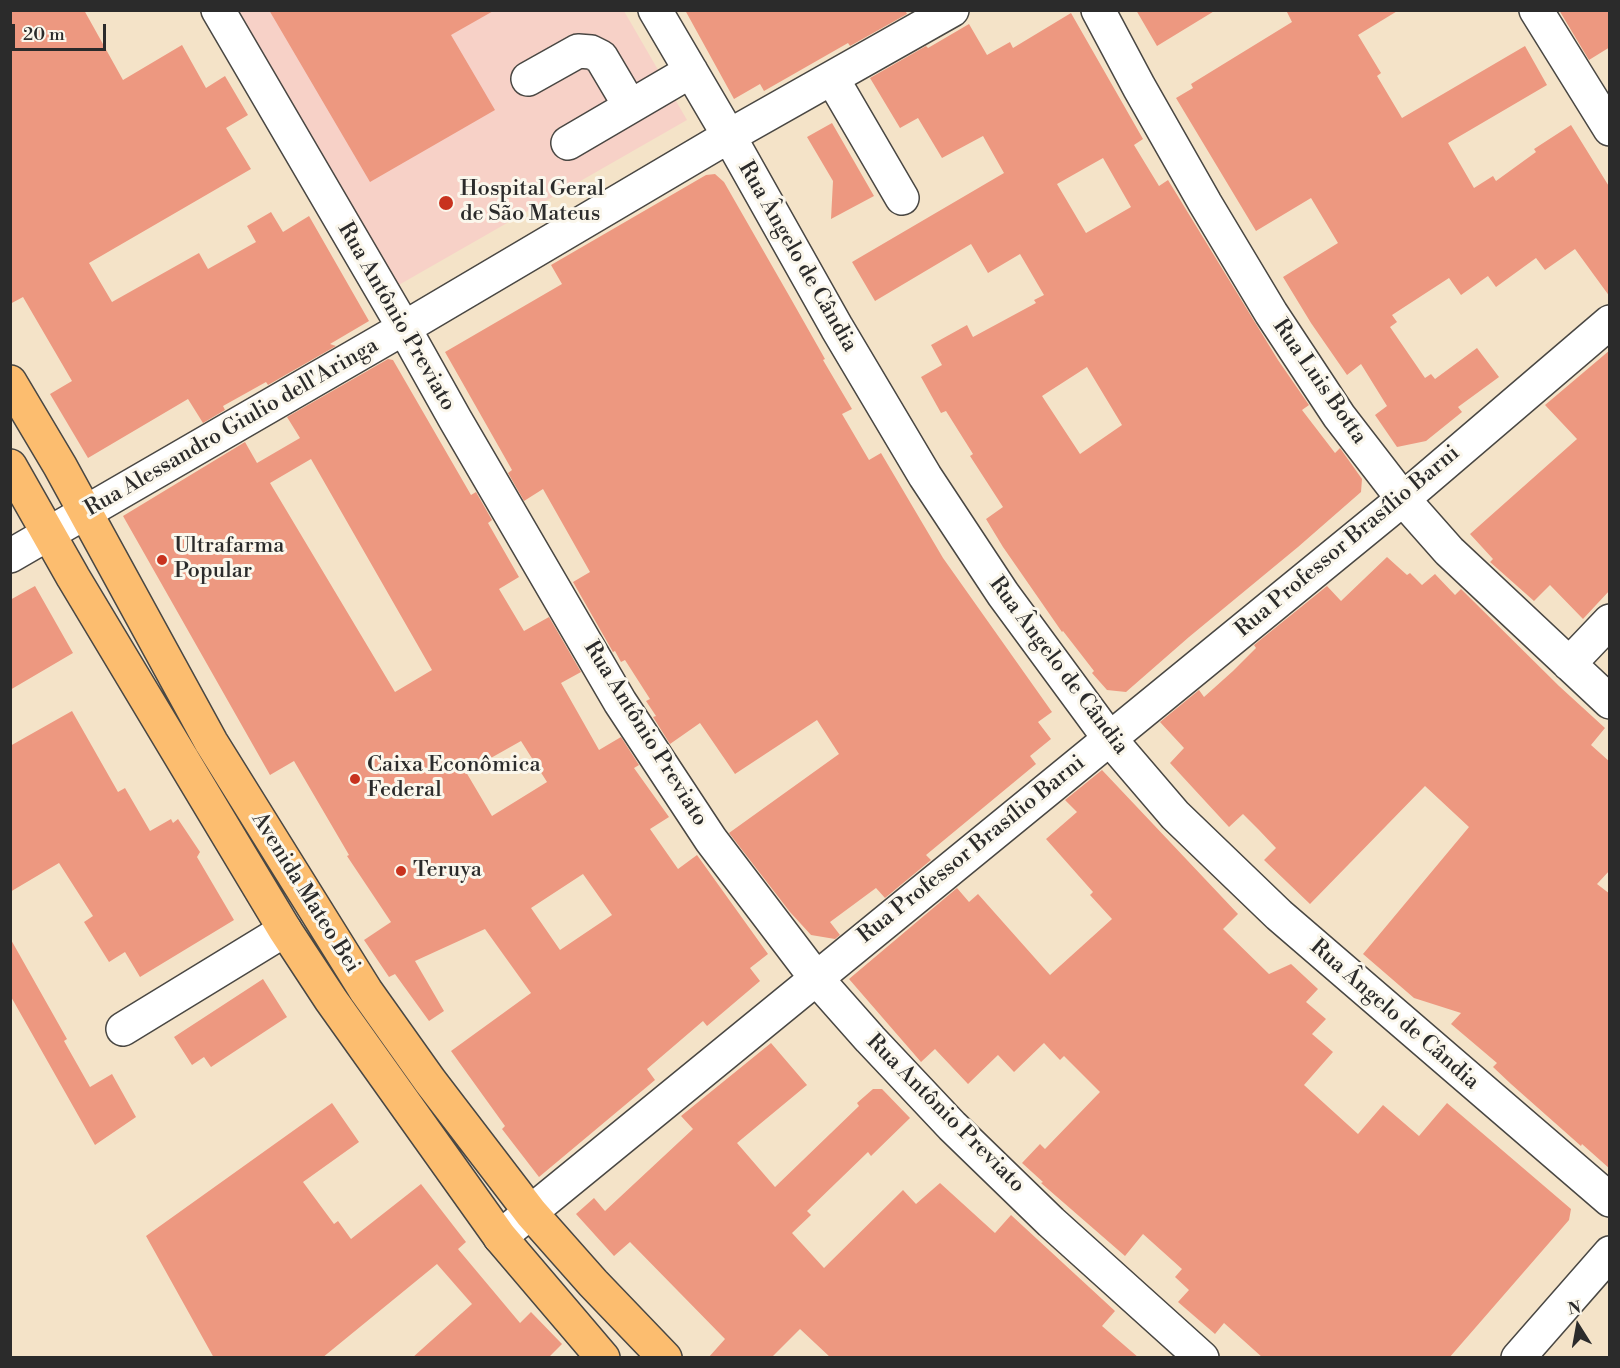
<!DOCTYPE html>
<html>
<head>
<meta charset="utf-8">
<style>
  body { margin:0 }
  #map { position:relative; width:1620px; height:1368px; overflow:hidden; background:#f4e3c8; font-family:"Libre Bodoni",serif }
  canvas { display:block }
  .frame { position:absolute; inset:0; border:12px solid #2b2b2b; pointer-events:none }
  .north { position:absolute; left:1548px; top:1296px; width:60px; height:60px; -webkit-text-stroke:4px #fbf7ec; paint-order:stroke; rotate:349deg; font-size:16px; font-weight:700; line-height:24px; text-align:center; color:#2b2b2b }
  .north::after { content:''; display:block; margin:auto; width:21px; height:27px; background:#2b2b2b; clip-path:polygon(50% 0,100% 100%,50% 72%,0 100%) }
  .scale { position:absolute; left:12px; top:24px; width:94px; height:27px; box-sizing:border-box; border:3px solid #2b2b2b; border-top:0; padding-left:8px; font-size:18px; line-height:21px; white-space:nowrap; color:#2b2b2b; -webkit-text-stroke:4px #fbf7ec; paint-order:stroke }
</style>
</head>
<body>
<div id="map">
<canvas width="1620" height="1368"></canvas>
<div class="frame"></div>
<div class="north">N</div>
<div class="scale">20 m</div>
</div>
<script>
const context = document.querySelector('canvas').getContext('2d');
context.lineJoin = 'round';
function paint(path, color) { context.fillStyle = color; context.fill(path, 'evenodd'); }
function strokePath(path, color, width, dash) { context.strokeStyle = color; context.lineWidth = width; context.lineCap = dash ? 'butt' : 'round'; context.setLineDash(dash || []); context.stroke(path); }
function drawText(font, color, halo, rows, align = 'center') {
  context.font = font + ' "Libre Bodoni",serif'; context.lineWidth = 6; context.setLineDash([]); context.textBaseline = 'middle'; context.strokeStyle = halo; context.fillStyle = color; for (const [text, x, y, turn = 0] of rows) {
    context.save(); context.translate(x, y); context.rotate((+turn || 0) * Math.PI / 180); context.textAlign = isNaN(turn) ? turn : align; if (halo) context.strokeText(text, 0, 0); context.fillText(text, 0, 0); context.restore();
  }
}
const built = new Path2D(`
  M238,11H624L687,120L397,286Z`);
const building = new Path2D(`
  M10,10H84L123,80L182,45L206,88L225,76L248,115L226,128L251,169L89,263L112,302L199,253L208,269L256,242L247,226L271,212L283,232L309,216L369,321L330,344L336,346L268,385L266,382L223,406L225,410L203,423L188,399L88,458L50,394L72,381L23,297L10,304Z
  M269,10H495L451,35L495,110L370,182Z
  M685,10H905L907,14L850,46L848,43L764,91L760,84L734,99Z
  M1136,10H1216L1157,46Z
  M1286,10H1399L1358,35L1381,73L1377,76L1402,118L1525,46L1547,85L1448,143L1474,188L1493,176L1496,181L1536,152L1534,149L1571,125L1610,188V297L1575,249L1545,270L1536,258L1496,287L1488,276L1461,295L1449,278L1392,315L1397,322L1390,327L1425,378L1431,374L1435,379L1477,348L1499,377L1458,407L1462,412L1426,441L1397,447L1375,415L1387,406L1361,364L1347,375L1311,323L1283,277L1338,243L1311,198L1256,231L1176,98L1193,88L1191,84L1292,22Z
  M1559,10H1610V47L1589,60Z
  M1071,13L1143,139L1134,145L1159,186L1168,180L1278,360L1309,405L1302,410L1335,453L1340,448L1362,479L1361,492L1298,547L1189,637L1126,692L1107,690L1092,673L1094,671L1063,631L1062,632L1003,547L986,519L1003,507L970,456L973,454L946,411L941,413L921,377L942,365L931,345L967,325L973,337L1036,303L1034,300L1044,295L1020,254L988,273L971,244L875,301L852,262L1004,173L983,136L942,158L918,118L900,128L870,78L926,46L928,48L969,24L987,55L1010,42L1013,48ZM1103,158L1131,207L1086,233L1057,184ZM1087,367L1122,425L1080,454L1042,396Z
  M832,123L874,196L831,219L833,181L807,137Z
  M715,174L724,182L791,299L825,359L823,360L852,409L842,414L869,460L881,453L943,558L1052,712L1038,722L1051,739L1030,756L1036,764L926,855L931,860L885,898L876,888L830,922L840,935L835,939L811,935L790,912L729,833L839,754L817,720L735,774L700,723L670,744L653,717L656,716L646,701L650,699L625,660L621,662L615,651L613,652L573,582L590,572L543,489L524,501L508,473L512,470L445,352L562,284L551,265L706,175Z
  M1610,350V590L1583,619L1550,585L1534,601L1490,562L1493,559L1470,534L1577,439L1545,405Z
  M388,359L393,360L471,495L476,492L492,520L488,523L519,577L499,589L524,631L549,617L581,672L561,683L599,750L621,737L639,765L634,768L669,817L650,829L678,869L697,855L768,954L750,968L760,981L707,1026L703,1021L647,1069L655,1080L539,1177L502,1129L505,1126L451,1051L531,993L485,929L415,961L444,1011L429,1021L395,974L389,977L364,940L391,922L347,856L349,855L294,761L270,775L123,516L245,442L257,463L300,438L287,417ZM311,459L432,670L395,692L270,483ZM521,741L547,782L492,816L466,772ZM583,874L612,915L560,950L531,908Z
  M1387,557L1407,575L1410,573L1422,585L1435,574L1455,595L1461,589L1559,686L1605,728L1591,745L1610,762V870L1597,884L1610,894V1169L1582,1144L1581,1146L1511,1084L1493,1067L1497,1063L1451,1024L1461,1013L1414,998L1363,954L1469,827L1425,786L1310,904L1264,860L1276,848L1259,830L1243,814L1229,827L1170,763L1184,748L1160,722L1199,690L1204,697L1233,671L1256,648L1254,645L1327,586L1341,601Z
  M35,586L73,653L10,690V600Z
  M72,711L118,792L125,788L150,831L171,819L173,823L178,819L200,852L197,857L234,920L140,977L125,952L109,962L84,922L93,916L59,863L10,892V746Z
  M1102,770L1238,914L1223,929L1269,974L1291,964L1318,989L1306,1002L1326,1019L1312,1034L1333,1052L1304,1085L1358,1134L1383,1105L1419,1136L1447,1103L1571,1209L1569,1220L1449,1358H1263L1224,1323L1215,1334L1178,1302L1189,1290L1175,1277L1182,1269L1143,1234L1125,1256L1041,1183L1043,1182L1022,1163L1040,1144L1045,1149L1100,1092L1064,1056L1060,1060L1044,1043L1014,1072L998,1055L968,1084L935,1049L921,1062L849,979L957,888L969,902L978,894L1050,975L1112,919L1090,895L1093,892L1046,839L1077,812L1065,800Z
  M10,938L67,1039L64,1041L90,1087L112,1074L136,1117L95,1145L10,995Z
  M263,979L287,1017L211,1067L204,1057L192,1065L174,1037Z
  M771,1043L807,1085L737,1143L775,1187L859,1106L857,1103L873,1089H882L910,1118L871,1156L868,1152L807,1211L811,1215L792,1233L824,1268L903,1190L916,1204L940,1183L995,1233L1011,1215L1115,1311L1102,1326L1139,1358H831L800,1329L771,1358H708L725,1339L630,1242L614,1256L576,1214L594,1198L605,1211L693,1129L681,1116Z
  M332,1103L359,1142L303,1182L334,1224L338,1221L351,1239L421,1184L466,1242L458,1249L520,1323L531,1312L562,1344L548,1358H412L472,1304L437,1264L322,1358H214L146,1236Z`);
const minor = new Path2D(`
  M218,10L404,328L455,419L620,702L711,840L816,978L870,1039L952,1126L1051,1222L1202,1358
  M655,10L729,136L837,328L925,476L1003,594L1109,738L1175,815L1279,915L1610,1200
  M1098,10L1139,87L1205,203L1271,313L1339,416L1403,499L1449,551L1610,702
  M1536,10L1610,129
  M832,78L902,198
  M528,79L578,51L591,52L601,57L630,106
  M568,143L691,71
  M10,556L404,328L729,136L952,10
  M1569,664L1610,621
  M123,1029L285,930
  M500,1237L1403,499L1610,322
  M1518,1358L1610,1253`);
const major = new Path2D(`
  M10,382L60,466L211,742L366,991L430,1081L531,1213L593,1283L665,1358
  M10,466L73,577L285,930L331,1000L500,1237L603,1358`);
const markers = [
  [446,203,8,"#c8321e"],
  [162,560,6,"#c8321e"],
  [355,779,6,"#c8321e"],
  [401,871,6,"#c8321e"]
];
const poiNames = [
  ["Hospital Geral",460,190],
  ["de São Mateus",460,215],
  ["Ultrafarma",174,547],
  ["Popular",174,572],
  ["Caixa Econômica",367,766],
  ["Federal",367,791],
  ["Teruya",413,871]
];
const streetNames = [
  ["Rua Ângelo de Cândia",797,257,60],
  ["Rua Antônio Previato",396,317,60],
  ["Rua Luis Botta",1319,382,55],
  ["Rua Alessandro Giulio dell'Aringa",232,428,-30],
  ["Rua Professor Brasílio Barni",1348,542,-40],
  ["Rua Ângelo de Cândia",1058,666,53],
  ["Rua Antônio Previato",645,734,58],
  ["Rua Professor Brasílio Barni",972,850,-39],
  ["Avenida Mateo Bei",305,893,58],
  ["Rua Ângelo de Cândia",1394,1015,41],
  ["Rua Antônio Previato",945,1114,45]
];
paint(built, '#f7d1c7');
paint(building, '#ed9880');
strokePath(minor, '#494743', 36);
strokePath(major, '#494743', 36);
strokePath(minor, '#fff', 33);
strokePath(major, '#fcbd6f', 33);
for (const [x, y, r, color] of markers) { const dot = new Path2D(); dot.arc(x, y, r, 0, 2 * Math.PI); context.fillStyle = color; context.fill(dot); strokePath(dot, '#fbf7ec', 2); }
drawText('22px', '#2b2b2b', '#fbf7ec', poiNames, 'left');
drawText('22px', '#2b2b2b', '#fbf7ec', streetNames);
</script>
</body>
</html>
